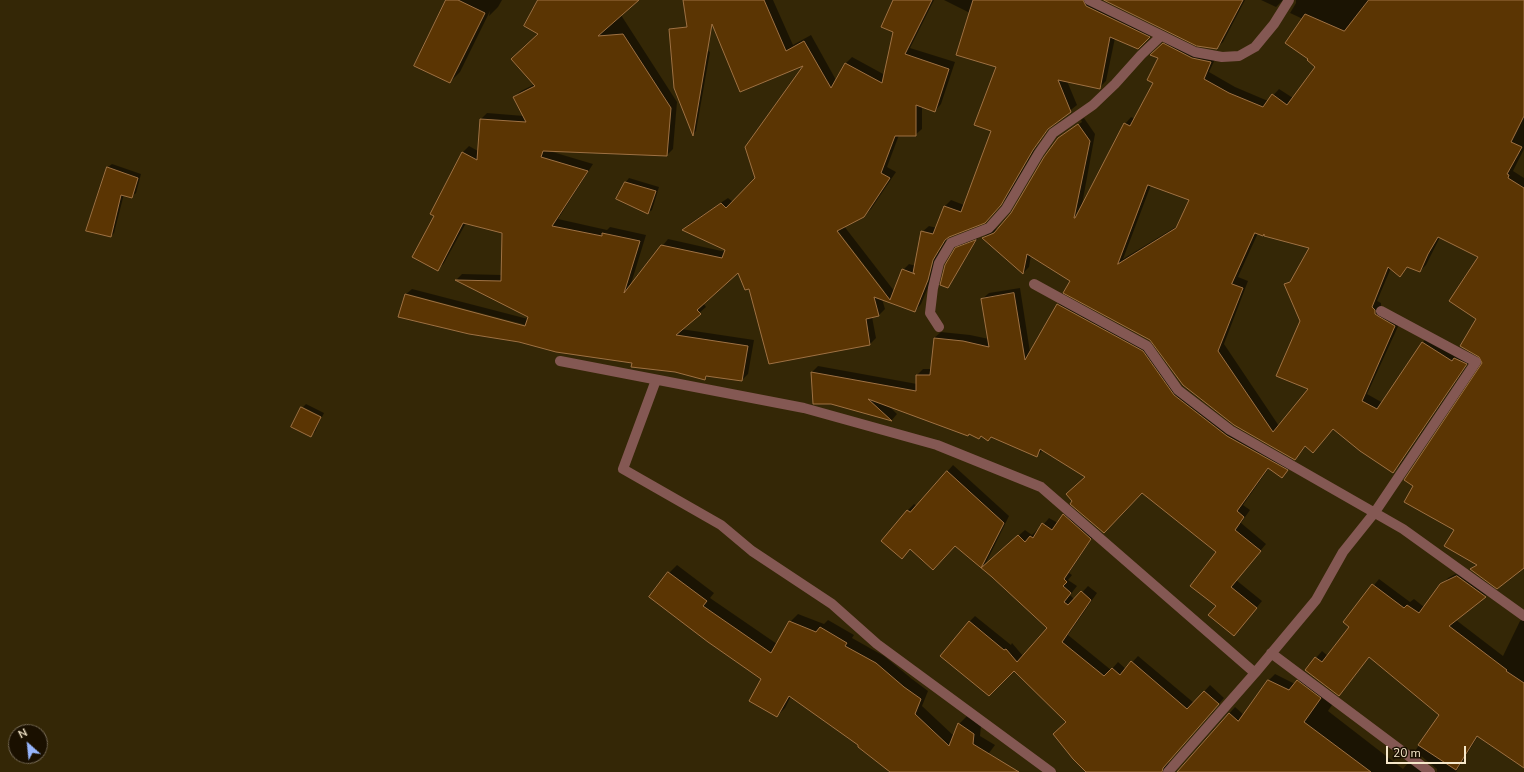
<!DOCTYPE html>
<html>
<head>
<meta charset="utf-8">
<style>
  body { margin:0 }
  #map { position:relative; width:1524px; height:772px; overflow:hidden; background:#342706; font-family:"Nunito Sans",sans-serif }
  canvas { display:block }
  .north { position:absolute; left:8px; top:724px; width:40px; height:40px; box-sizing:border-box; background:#1a1000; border:1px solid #726651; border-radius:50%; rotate:333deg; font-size:11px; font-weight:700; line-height:16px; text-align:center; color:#f6e8ca }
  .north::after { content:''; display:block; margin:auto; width:14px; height:18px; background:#97b6fd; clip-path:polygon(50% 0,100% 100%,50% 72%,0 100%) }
  .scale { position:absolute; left:1386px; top:746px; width:80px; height:18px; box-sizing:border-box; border:2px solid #f6e8ca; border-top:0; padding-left:5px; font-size:12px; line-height:14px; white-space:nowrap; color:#f6e8ca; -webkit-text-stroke:3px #1a1000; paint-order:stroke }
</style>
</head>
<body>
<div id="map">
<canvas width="1524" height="772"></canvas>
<div class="north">N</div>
<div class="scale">20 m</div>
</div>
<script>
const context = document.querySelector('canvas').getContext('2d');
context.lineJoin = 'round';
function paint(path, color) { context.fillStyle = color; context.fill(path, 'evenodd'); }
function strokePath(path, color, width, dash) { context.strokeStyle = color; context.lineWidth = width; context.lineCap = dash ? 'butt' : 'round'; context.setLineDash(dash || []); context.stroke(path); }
const shadow = new Path2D(`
  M447,0H502L498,7L489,16L490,11L460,72L450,82Z
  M555,0H637L621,15L677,102L673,149L667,155L546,150L593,164L558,219L607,230L610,227L646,235L630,287L668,239L726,252V249L684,230L689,224L728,198L733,202L756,179L746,147L806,63L741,90L712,22L728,0H734L739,8L756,0H773L793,45L811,35L836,80L846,63L852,57L885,75L894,32L882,26L894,1L891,0H934L910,48L955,62L941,104L935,111L922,106V129L915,135H899L887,167L896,172L871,209L864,216L844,226L895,292L903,270L909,264L916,266L922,232L929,226L937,228L945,206L951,200L964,205L992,130L975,125L997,66L957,54L970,13L944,0H1093L1155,31L1137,48L1115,38L1106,81L1100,87L1067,81L1077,105L1051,126L1039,142L1007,198L991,215L985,222L949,236L939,253L934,273L921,304L915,311L882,299L885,309L879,315L872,317L876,338L870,344L770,363L749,288L746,289L739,272L703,303L706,307L681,329L754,340L748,374L742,380L709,375L705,379L675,371L633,366V362L556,351L520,342L469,334L399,317L405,295L412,289L528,319L529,317L457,279L462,274L502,275L503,232L466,223L444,263L438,270L414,257L436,216L431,213L462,153L469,146L478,151L481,119L487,113L524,116L514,97L521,91L535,84L512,59L539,33L536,31ZM835,227L885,292H883L833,228ZM408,294L530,326L529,328L408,296Z
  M1106,0H1245L1223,42L1216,48Z
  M1261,0H1283L1276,7Z
  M1296,0H1524V149L1513,171L1524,178V567L1471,569L1476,564L1456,529L1484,363L1477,318L1480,256L1440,237L1426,265L1420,271L1409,266L1400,275L1391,268L1377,301L1381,303V308L1401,320L1367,394L1383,403L1423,342L1429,336L1472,358L1399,466L1393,472L1333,428L1313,452L1306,446L1295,459L1151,340L1071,281L1031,255L1029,267L1023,273L983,238L989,232L1000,227L1012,214L1058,138L1082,122L1081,120L1084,118L1095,134L1081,210L1125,124L1131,117L1135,119L1155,83L1159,58L1152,55L1170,38L1217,55L1209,72L1235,87L1268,101L1279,89L1293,98L1317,67L1303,19L1290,13L1296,3ZM1151,185L1190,200L1179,225L1123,259ZM1258,233H1264L1310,248L1294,277L1286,285L1301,321L1310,389L1279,426L1224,344L1248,281L1238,277Z
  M673,30L710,52L696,131L693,134Z
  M112,164L141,174L136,193L132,196L124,194L114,233L111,236L108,167Z
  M629,178L659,187L652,210L648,213L626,182Z
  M978,238L951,283L948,287L956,249L960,245Z
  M1020,288L1030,352L1058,304L1064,298L1149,345L1180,389L1233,430L1293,464L1282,477L1269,468L1243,505L1250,510L1241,523L1266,544L1236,580L1262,601L1240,628L1217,606L1218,551L1142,492L1086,477L1043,450L1037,456L992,436H981L970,433L888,405L897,414L892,420L831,403H814L812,372L818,366L917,384V375L923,369H931L934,338L941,332L970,335L989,339L982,299L989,293Z
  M306,404L324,413L322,417L303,407Z
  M302,409L321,418L315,432L311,435Z
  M953,465L1009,516L985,565L1025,530L1032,535L1037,530L1038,531L1049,518L1058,523L1069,509L1096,532L1069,573L1072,575L1068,580L1077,586L1070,595L1075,600L1088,586L1097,593L1068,635L1111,670L1118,662L1126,669L1138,656L1194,703L1210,685L1224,698L1169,760L1168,767L1175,772H1088L1067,722L969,622L975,616L1011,645L1012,643L1023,656L1049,628L992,576L955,545L910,548L882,541L908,510L914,504L917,506Z
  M677,565L714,593L710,598L777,644L790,622L798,614L824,624L828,620L854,635L852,638L884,656L912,679L928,691L922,706L954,736L959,724L967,716L981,726L980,736L995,745L975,772H891L859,745L791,696L785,708L777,716L763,678L669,573Z
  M1463,570L1492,590L1456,620L1503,656L1520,621L1524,618V767L1478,736L1456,772H1177L1235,707L1244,715L1269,680L1275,674L1295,684L1304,675L1336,699L1328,711L1403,769L1413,757L1433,771L1437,772V769L1415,751L1440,715L1370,656L1345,688L1316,658L1322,651L1328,656L1350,627L1344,622L1379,579L1410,602L1414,599L1424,607L1448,578Z`);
const building = new Path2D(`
  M446,0H458L485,13L450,83L414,66Z
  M538,0H639L598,36L623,34L671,108L667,156L543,151L541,157L588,171L552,226L602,236V233L640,241L624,293L661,245L722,258L725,250L682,230L721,203L726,208L755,178L745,147L803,66L740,92L712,24L693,136L674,88L669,29L687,27L683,0H764L786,51L804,41L831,88L845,63L882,83L893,32L881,27L893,0H932L905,54L949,69L935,112L916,105V136H895L881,173L890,178L864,217L837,231L890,300L902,269L915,274L913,273L921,231L933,234L944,206L961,212L991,131L974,125L996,67L956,55L973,0H1083L1086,6L1150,37L1138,49L1110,37L1100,89L1058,80L1071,112L1048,129L1033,150L1001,205L985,223L949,237L945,240L933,260L928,280L915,312L874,297L879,316L866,319L870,345L769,364L749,289L745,290L738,273L697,310L701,314L676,335L748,346L742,381L706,376L705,380L675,372L631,367L632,363L556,352L519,342L469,334L398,317L405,294L525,326L528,317L455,280L501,281L502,233L463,223L438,271L412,257L434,216L430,214L462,152L477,160L480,119L526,122L513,97L535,86L511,59L538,34L524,26Z
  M1104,0H1243L1217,49L1197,46Z
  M1369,0H1524V116L1511,142L1522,147L1507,174L1509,175L1508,178L1524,188V568L1497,589L1470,569L1477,565L1444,546L1454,530L1404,502L1413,486L1404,480L1482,363L1479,357L1460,346L1476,319L1449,301L1478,257L1438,237L1428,254L1420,272L1407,267L1400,277L1388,267L1372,307L1375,310V314L1378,316L1395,326L1362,401L1377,409L1422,342L1452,361L1454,358L1467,364L1393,473L1360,451L1333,429L1313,453L1305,446L1295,460L1234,425L1183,385L1150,340L1063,293L1070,281L1027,254L1023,274L982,238L994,233L1011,213L1044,157L1058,138L1078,124L1090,141L1074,218H1075L1124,123L1130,126L1153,83L1147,80L1158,58L1150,55L1163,43L1192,58L1211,62L1204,79L1229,93L1263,107L1272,94L1287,105L1315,67L1307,60L1308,59L1285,43L1305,14L1344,31ZM1148,185L1189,200L1176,228L1118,264ZM1255,233L1263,236L1264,234V236L1309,248L1290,282L1284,284L1300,321L1276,376L1308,389L1273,432L1218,351L1243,288L1232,284Z
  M107,167L138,178L132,198L121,195L111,237L86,231Z
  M625,182L656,191L648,214L616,199Z
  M976,240L948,288L940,285L945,265L955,248Z
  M1014,293L1025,360L1057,304L1143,351L1174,395L1227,436L1288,470L1282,478L1268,468L1237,511L1244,517L1235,530L1261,551L1231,587L1257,608L1234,636L1208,615L1216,606L1190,586L1216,552L1142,493L1104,533L1070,504L1072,501L1066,494L1085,477L1040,449L1037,457L991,437L988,441L981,436L979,439L969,434L968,436L868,399L892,421L831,404H813L811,372L916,391V375H930L934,338L963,341L989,347L981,299Z
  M301,407L321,417L311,437L291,427Z
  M947,471L1004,523L981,568L1018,535L1025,542L1030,536L1033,538L1042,523L1052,530L1063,514L1091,539L1064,579L1067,582L1063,586L1071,593L1064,602L1068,605L1081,591L1091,600L1062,642L1104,676L1112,668L1120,675L1131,661L1187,709L1204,691L1219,704L1163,768L1162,772H1086L1073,759L1053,734L1066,722L1014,671L989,696L940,656L969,621L1004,650L1006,649L1017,662L1047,628L992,577L955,546L933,570L910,549L902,559L881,541L907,510L910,512Z
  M668,572L707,601L703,606L771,653L789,621L816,632L820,627L847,643L845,646L876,663L904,687L921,699L915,714L949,746L958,723L974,734L973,744L1019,772H890L858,747V745L789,696L777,717L749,701L761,679L708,642L649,597Z
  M1457,576L1486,597L1449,626L1507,670L1506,671L1524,683V768L1477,736L1456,770L1418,745L1439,715L1369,657L1339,696L1305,670L1315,657L1322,662L1349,627L1343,622L1372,584L1404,608L1407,605L1419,613L1440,584Z
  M1268,680L1289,690L1297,680L1321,698L1304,722L1371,772H1177L1229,713L1238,721Z`);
const minor = new Path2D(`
  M1089,0L1195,52L1222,57L1239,56L1255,47L1274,24L1289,0
  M1034,284L1147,346L1178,390L1230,430L1403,529L1524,616
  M939,327L930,313L933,288L939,263L951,243L989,228L1006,209L1039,153L1053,133L1093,105L1115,84L1141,55L1161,36
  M560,361L804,408L937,445L1041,487L1255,673L1168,772
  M656,380L623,469L721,525L752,551L832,604L877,644L1051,772
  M1271,653L1430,772
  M1255,673L1316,600L1343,552L1375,512L1476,362L1381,311`);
paint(shadow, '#0007');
paint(building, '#5b3503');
strokePath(building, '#9e7143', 1);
strokePath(minor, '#845853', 10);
</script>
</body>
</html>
